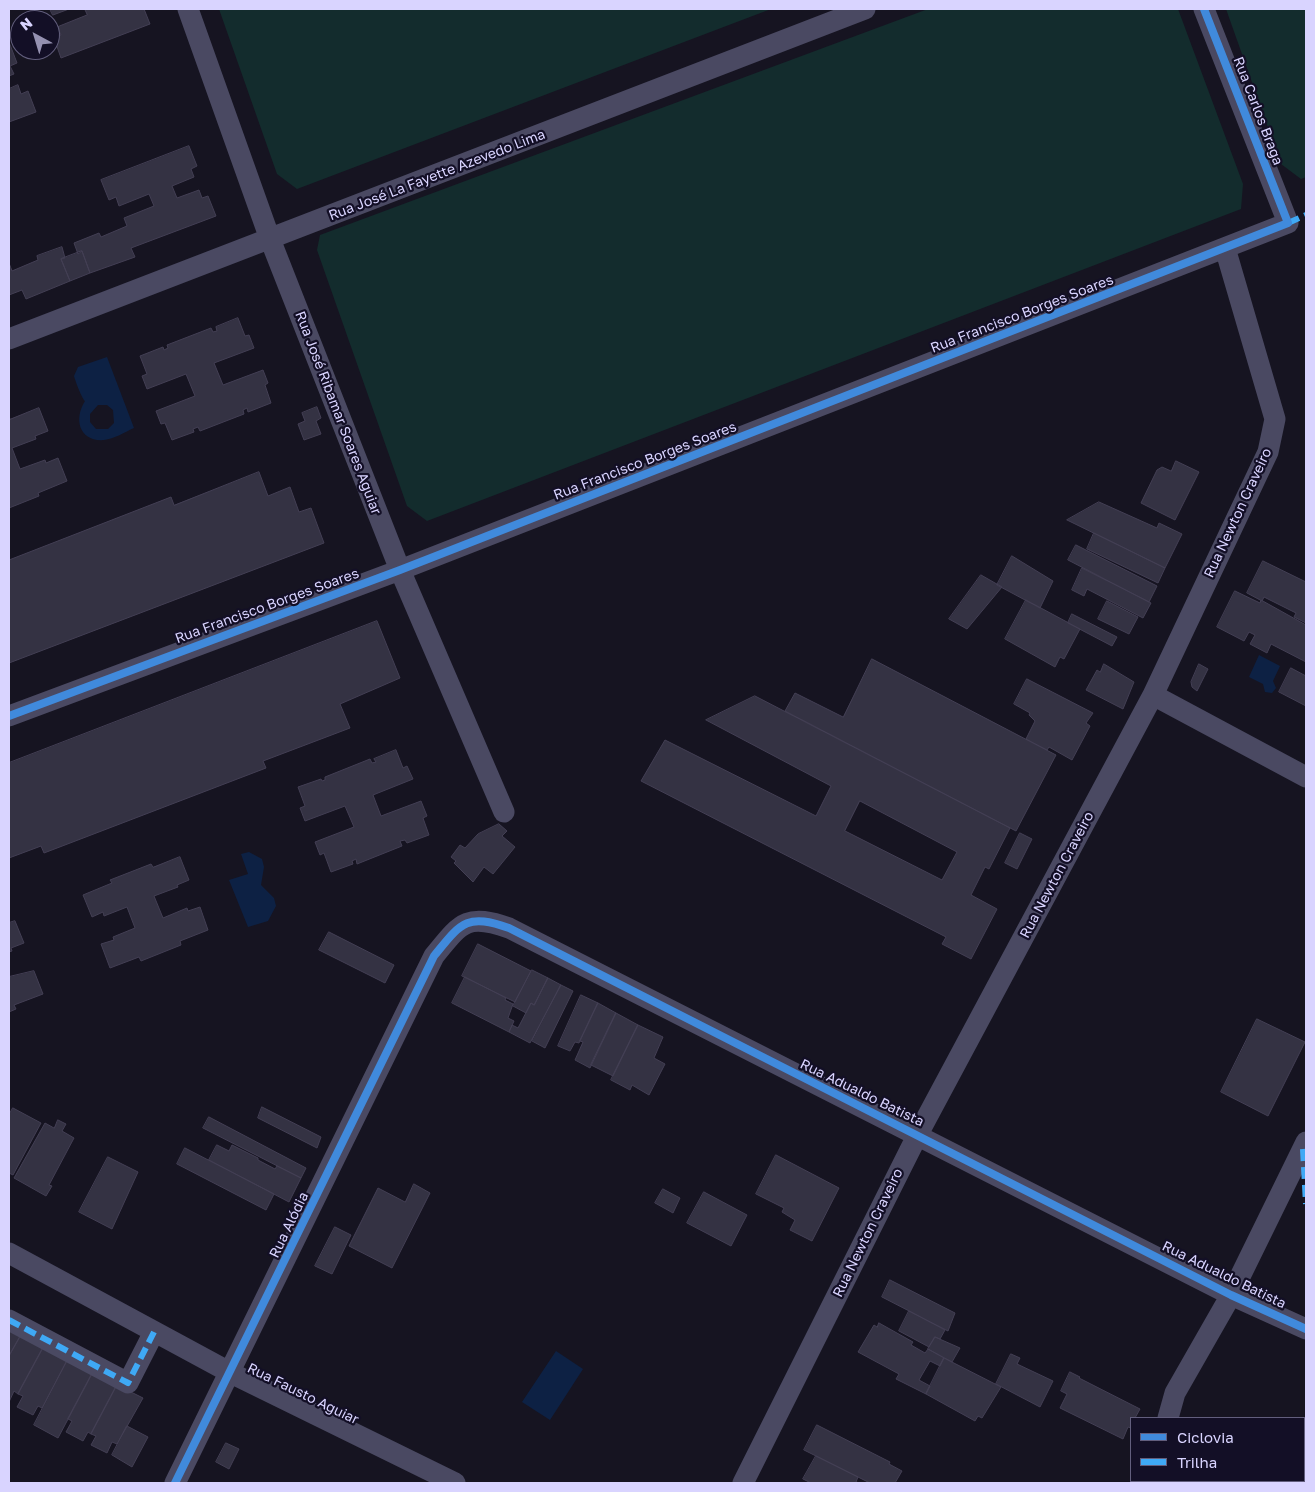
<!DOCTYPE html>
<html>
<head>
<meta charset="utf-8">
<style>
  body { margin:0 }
  #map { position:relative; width:1315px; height:1492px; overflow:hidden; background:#161421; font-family:"Golos Text",sans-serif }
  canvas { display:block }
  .frame { position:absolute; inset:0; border:10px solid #d9d4ff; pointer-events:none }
  .legend { position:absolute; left:1130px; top:1417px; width:175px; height:65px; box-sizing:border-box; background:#130f26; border:1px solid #625e7d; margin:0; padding:6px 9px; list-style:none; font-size:15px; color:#d9d4ff }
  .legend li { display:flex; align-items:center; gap:10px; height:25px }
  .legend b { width:25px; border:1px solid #625e7d }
  .north { position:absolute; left:10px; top:10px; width:50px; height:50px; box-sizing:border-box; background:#130f26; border:1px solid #625e7d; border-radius:50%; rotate:321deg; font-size:14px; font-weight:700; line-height:20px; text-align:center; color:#d9d4ff }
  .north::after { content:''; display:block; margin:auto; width:18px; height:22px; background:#9591b1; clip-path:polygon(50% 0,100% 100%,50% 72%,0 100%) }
</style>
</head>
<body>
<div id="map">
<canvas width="1315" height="1492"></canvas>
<div class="frame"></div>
<ul class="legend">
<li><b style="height:6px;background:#408adc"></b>Ciclovia</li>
<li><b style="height:6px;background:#3fa9f5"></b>Trilha</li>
</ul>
<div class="north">N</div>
</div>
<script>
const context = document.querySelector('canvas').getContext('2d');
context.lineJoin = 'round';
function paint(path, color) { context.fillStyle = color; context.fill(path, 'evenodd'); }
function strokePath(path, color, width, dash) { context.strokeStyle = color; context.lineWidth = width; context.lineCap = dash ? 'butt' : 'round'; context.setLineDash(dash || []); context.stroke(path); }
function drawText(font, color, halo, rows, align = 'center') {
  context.font = font + ' "Golos Text",sans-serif'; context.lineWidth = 4.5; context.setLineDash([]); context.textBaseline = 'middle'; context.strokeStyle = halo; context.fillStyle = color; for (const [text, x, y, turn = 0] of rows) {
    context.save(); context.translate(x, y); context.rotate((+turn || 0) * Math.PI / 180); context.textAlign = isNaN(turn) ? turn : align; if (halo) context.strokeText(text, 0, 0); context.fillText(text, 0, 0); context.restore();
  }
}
const green = new Path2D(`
  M219,9H771L297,189L277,174Z
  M928,9H1178L1243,184L1241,209L427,521L407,506L317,250L320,235Z
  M1226,9H1306V177L1301,179L1281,164Z`);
const water = new Path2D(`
  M107,357L134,428C125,432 114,439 104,440C80,442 73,420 85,401C82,399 75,380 74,376L78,367ZM98,405H107L113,410L114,423L108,429H96L90,422V414Z
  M1259,655L1280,666L1273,681L1276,688L1272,693L1265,692L1263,684L1249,677Z
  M249,852L262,859L264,867L261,885L274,898L276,906L268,921L248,927L229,880L248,874L241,854Z
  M556,1351L583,1369L550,1420L522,1402Z`);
const building = new Path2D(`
  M50,9H69L53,15Z
  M85,9H144L150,24L61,58L54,38L61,35L57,27L87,15Z
  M9,42L17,63L10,66L14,74L9,76Z
  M18,85L21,94L28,91L36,112L9,122V89Z
  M189,146L197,166L191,169L194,177L172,186L177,198L199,190L202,198L208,196L216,216L131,248L135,257L90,273L82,251L78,254L74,243L99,233L101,237L127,226L124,218L154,206L149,194L119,206L116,197L109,200L101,180Z
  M62,247L65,258L61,259L70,281L26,299L22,290L9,295V263L12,271L38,260L37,256Z
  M82,251L90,273L70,281L61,259Z
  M238,318L245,336L249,335L254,348L214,363L223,385L263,370L268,383L265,385L271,403L248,412L247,408L243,410L244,414L200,431L198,427L193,429L194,432L172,440L165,423L161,424L156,411L195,396L186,374L147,389L142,376L147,374L140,356L163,347L164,350L168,348L167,345L211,328L213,332L217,331L216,327Z
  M317,407L321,418L316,421L321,434L304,440L298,424L305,421L302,413Z
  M39,408L48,431L35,436L36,439L12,448L20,469L45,460L46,463L58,458L67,481L38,493L39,496L9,508V416L10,419Z
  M1176,461L1199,472L1175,520L1141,503L1157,470L1162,467L1171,471Z
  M259,472L268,496L290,487L299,512L311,508L324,543L9,663V560L171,497L174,505Z
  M1099,502L1157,528L1159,523L1182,534L1165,568L1067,520Z
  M1094,533L1165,568L1158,583L1087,549Z
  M1076,545L1157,586L1149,602L1068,560Z
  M1012,556L1053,581L1040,608L997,585Z
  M1263,561L1306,582V623L1294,617L1296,613L1264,597L1262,601L1247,593Z
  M1082,568L1151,603L1143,618L1087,589L1084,596L1072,590Z
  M981,575L1002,587L967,629L949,619Z
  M1235,591L1260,603L1261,600L1306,625V662L1271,644L1267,653L1250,644L1255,635L1249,632L1244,641L1217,627Z
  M1026,600L1080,629L1064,659L1060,657L1055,667L1005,639Z
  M1107,601L1138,617L1129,634L1098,619Z
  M1072,614L1117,637L1112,646L1068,623Z
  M377,621L400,678L340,704L350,728L263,761L266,768L44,853L41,846L9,858V763Z
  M872,659L1056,755L1016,831L785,711L795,693L843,717Z
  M1104,664L1134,682L1123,709L1086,690L1097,670L1100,672Z
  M1199,664L1208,669L1197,691L1192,687L1191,682Z
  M1291,668L1306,676V706L1279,692Z
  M1027,679L1093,713L1086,723L1090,726L1072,760L1049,747L1047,750L1026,739L1035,721L1029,715L1030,713L1014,704Z
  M755,696L1010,828L989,869L985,867L971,895L997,909L971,959L942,944L946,937L641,781L665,740L816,816L831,786L706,720ZM860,801L957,852L942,880L845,831Z
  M396,750L403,768L407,766L413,779L373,795L381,816L421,801L427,816L423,818L429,835L407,843L405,840L400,841L402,846L357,864L356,859L352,861L353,864L331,872L324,853L320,855L315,842L354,827L345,806L305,821L300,808L305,806L298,787L321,779L322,781L325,780V777L370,759L372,763L376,762L374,759Z
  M499,824L507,831L502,836L515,847L493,874L484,867L473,882L454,863L456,861L451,857L460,845L465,848L478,834Z
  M1020,833L1032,839L1017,869L1005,863Z
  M180,857L189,880L177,885L178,887L154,896L163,918L187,908L188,911L200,907L208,930L180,941L181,945L141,961L139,957L110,968L101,944L114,940L113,937L135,928L127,907L104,916L103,912L92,917L83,895L112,883L110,880L151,864L153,867Z
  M15,921L24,943L11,948L12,951L9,952V923Z
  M329,932L394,965L385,983L319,950Z
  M478,944L531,971L515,1002L462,976Z
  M532,970L548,978L534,1005L531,1003L526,1013L513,1006Z
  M34,971L43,994L14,1005L16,1009L9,1012V977Z
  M465,977L506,998L505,1000L513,1004L508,1018L514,1021L509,1032L452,1003Z
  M548,978L561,985L530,1043L509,1032L512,1025L518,1028L531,1003L534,1005Z
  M561,985L573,991L545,1048L532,1041Z
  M581,995L598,1003L579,1043L575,1042L570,1051L558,1046Z
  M598,1003L616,1013L590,1068L575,1060L583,1042L580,1041Z
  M616,1013L638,1025L613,1076L591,1065Z
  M1257,1019L1305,1042L1268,1116L1221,1092Z
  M638,1025L663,1037L654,1058L665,1064L649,1095L632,1085L630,1090L611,1080Z
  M262,1107L321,1137L317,1148L258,1118Z
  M13,1108L41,1123L13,1175L9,1173V1115Z
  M209,1117L306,1168L301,1178L203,1128Z
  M58,1120L66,1124L62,1131L74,1138L49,1185L52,1186L46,1196L14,1178L45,1123L54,1128Z
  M217,1145L229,1151L232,1145L258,1158V1160L275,1169L277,1166L301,1178L289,1202L209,1160Z
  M185,1148L274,1194L266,1210L177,1164Z
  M776,1155L839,1188L812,1241L790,1230L795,1220L782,1212L784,1208L756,1194Z
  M108,1157L138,1172L112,1229L79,1212Z
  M414,1184L430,1193L392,1268L349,1246L378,1188L405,1202Z
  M663,1189L680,1198L673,1213L655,1203Z
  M704,1192L747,1215L731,1246L687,1223Z
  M335,1227L351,1235L332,1274L315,1266Z
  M890,1280L955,1313L948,1331L882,1297Z
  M909,1311L945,1330L940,1339L935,1337L929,1347L899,1331Z
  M879,1323L913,1342L911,1345L925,1353L928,1349L944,1358L940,1366L930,1361L919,1380L930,1386L926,1394L896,1379L899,1374L858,1352L874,1325L877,1327Z
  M9,1329L21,1335L9,1356Z
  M21,1335L44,1346L18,1394L14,1391L9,1402V1356Z
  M935,1337L960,1348L952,1362L928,1349Z
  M44,1346L68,1359L42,1408L38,1406L33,1415L17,1407L23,1396L18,1394Z
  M1011,1354L1020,1358L1017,1364L1053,1381L1040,1407L996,1384Z
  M944,1358L1001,1387L982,1418L978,1416L975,1421L926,1394Z
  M68,1359L93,1372L58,1438L34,1425Z
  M93,1372L117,1385L91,1434L88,1432L83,1441L66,1432L72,1421L68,1419Z
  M1070,1372L1080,1377L1079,1378L1140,1409L1135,1418H1131V1428L1128,1427L1123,1439L1060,1408L1067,1394L1061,1391Z
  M117,1385L143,1398L117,1444L112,1442L107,1453L91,1445L96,1436L91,1434Z
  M817,1425L890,1462L889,1464L902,1471L895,1483H870L804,1450Z
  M127,1426L148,1437L132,1467L112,1455Z
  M226,1443L239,1449L229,1469L216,1462Z
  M816,1456L858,1477L856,1482L860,1483H811L803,1479Z`);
const minor = new Path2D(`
  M188,9L270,239L400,570L504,812
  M9,339L865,9
  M1153,695L1306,777
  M9,716L400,570L1288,223L1204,9
  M9,1253L231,1373L455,1483
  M9,1320L128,1383L154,1332
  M1168,1418L1175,1393L1231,1295L1306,1142
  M1219,1481L1223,1483
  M175,1483L434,956C461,923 466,913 509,928L1231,1295L1306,1329
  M743,1483L918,1134L1153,695L1268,452L1275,419L1225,248`);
const quiet = new Path2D(`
  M1288,223L1306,215
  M1303,1149L1306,1204
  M9,1320L128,1383L154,1332`);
const cycleway = new Path2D(`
  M9,716L400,570L1288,223L1204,9
  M175,1483L434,956C461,923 466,913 509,928L1231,1295L1306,1329`);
const streetNames = [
  ["Rua Carlos Braga",1258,111,69],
  ["Rua José La Fayette Azevedo Lima",437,175,-21],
  ["Rua Francisco Borges Soares",1022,314,-21],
  ["Rua José Ribamar Soares Aguiar",338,413,69],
  ["Rua Francisco Borges Soares",645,461,-21],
  ["Rua Newton Craveiro",1238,513,-65],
  ["Rua Francisco Borges Soares",267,606,-20],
  ["Rua Newton Craveiro",1057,875,-62],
  ["Rua Adualdo Batista",862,1093,26],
  ["Rua Alódia",289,1225,-64],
  ["Rua Newton Craveiro",868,1233,-64],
  ["Rua Adualdo Batista",1224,1275,26],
  ["Rua Fausto Aguiar",303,1394,26]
];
paint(green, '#132c2d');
paint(water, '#0d2144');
paint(building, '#343243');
strokePath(building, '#433f54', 1);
strokePath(minor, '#4a4962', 21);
strokePath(quiet, '#3fa9f5', 6, [12, 6]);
strokePath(cycleway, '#408adc', 8);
drawText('14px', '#d9d4ff', '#130f26', streetNames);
</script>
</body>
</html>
